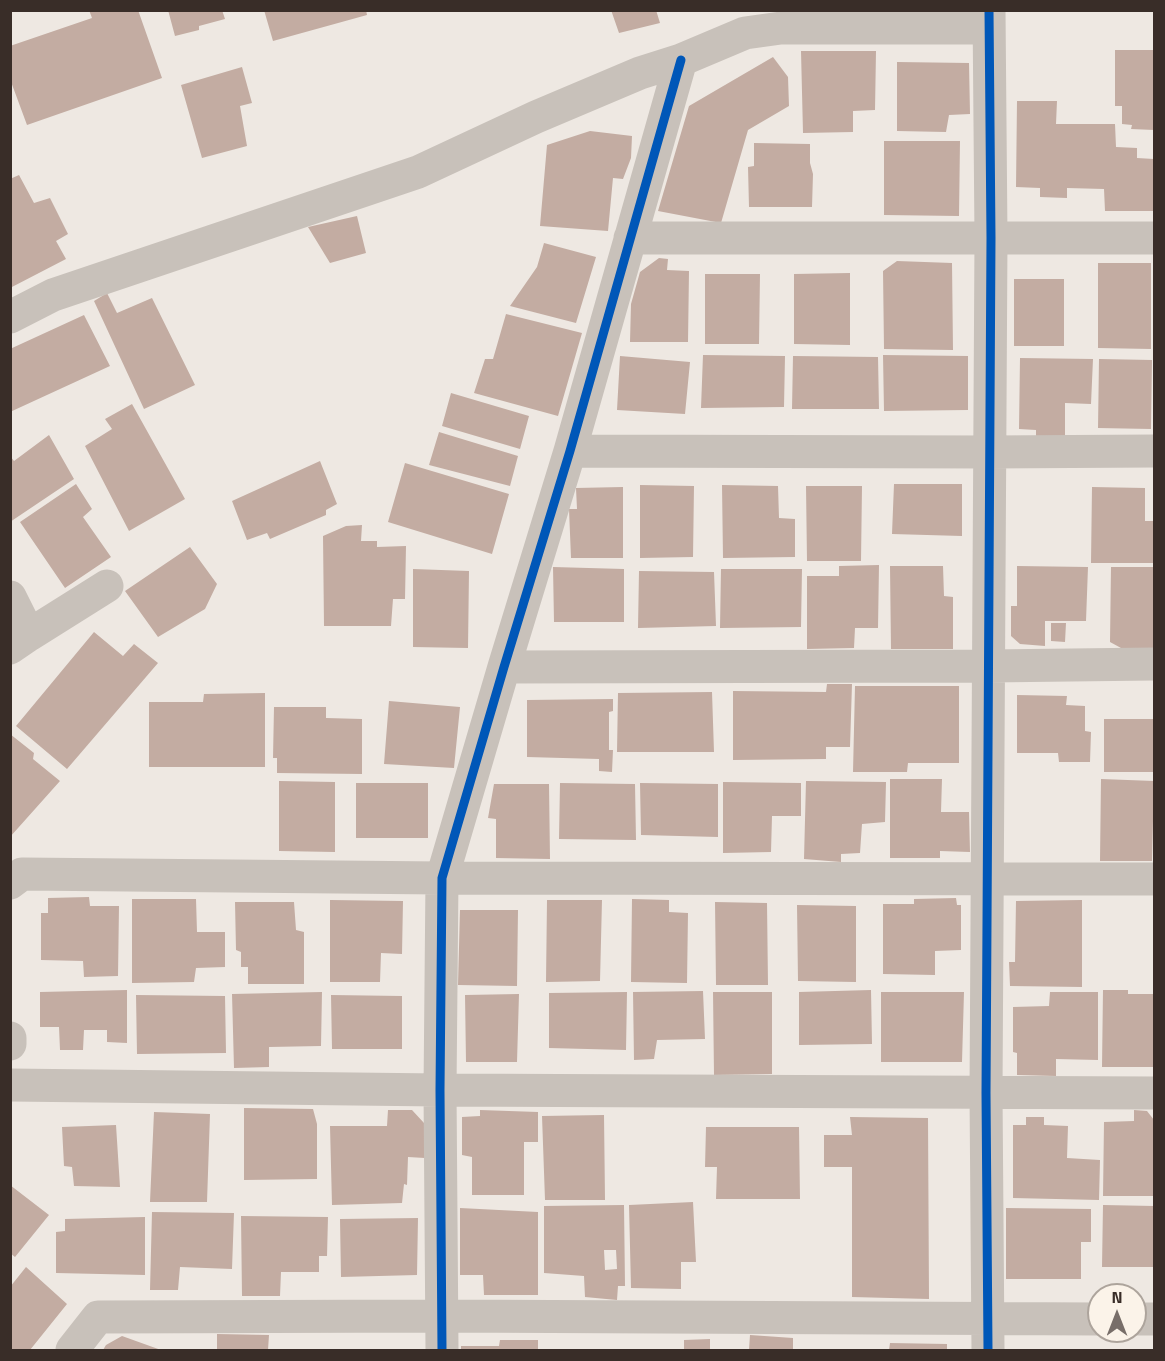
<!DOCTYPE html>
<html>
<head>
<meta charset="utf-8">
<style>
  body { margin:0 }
  #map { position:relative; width:1165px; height:1361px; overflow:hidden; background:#eee8e2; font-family:"Titillium Web",sans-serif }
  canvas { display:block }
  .frame { position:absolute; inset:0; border:12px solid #392d28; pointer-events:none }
  .north { position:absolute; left:1087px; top:1283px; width:60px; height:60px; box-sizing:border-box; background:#fbf3e9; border:2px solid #ada49c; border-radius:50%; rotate:0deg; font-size:16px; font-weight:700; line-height:24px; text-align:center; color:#392d28 }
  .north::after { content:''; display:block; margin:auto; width:21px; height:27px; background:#786e69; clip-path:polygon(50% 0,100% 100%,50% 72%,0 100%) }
</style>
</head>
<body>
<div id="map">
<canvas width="1165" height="1361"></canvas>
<div class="frame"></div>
<div class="north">N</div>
</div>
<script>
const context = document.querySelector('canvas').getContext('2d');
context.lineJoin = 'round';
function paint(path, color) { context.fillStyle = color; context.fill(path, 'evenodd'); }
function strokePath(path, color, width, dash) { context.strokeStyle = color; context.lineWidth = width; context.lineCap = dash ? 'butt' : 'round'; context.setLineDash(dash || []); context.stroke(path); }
const building = new Path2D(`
  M89,10H111L112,12L116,10H138L162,78L27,125L10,79V46L92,18Z
  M168,10H222L225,19L199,26V30L175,36Z
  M264,10H366L367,15L273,41Z
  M611,10H656L660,23L619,33Z
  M1115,50H1154V130L1131,129L1132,125L1122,124V106H1115Z
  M801,51H876L875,110L853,111V132L803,133Z
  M773,57L788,77L789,106L748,130L721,223L658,211L689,106Z
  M897,62L969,63L970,114L949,115L946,132L897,131Z
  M242,67L252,103L240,106L247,146L202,158L181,85Z
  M1017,101H1057L1056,124H1115L1116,147L1137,148V158L1154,159V211H1105L1104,189L1067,188V198L1040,197V188L1016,187Z
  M590,131L632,136L631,158L623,179L613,178L608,231L540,226L547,145Z
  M884,141H960L959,216L884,215Z
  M754,143L810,144V163L813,174L812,207H749L748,167L754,166Z
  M19,175L34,203L50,198L68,234L56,241L66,259L10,288V179Z
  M357,216L366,253L330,263L308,227Z
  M544,243L596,257L576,323L510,306L537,267Z
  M659,258L668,259L667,270L689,271L688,342H630L631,304L640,272Z
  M897,261L952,263L953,350L884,349L883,271Z
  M1098,263H1151V349L1098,348Z
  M850,273V345L794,344V274Z
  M705,274H760L759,344H705Z
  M1014,279H1064V346H1014Z
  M107,293L117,313L152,298L195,385L144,409L94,301Z
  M506,314L582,333L558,416L474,393L485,359H493Z
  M84,315L110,366L10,412V349Z
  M703,355L785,356L784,407L701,408Z
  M883,355L968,356V410L884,411Z
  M620,356L690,362L685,414L617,410Z
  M793,356L878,357L879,409H792Z
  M1020,358L1093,359L1091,404L1065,403V436H1036V430L1019,429Z
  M1099,359L1152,360L1151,429L1098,428Z
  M451,393L529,416L520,449L442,426Z
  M132,404L185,499L129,531L85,446L112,429L105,419Z
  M439,432L518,456L510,486L429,465Z
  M49,435L74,479L10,522V456L14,461Z
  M320,461L337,504L326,510V515L270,539L267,533L247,540L232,501Z
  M405,463L509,494L492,554L388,522Z
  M76,484L92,509L83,517L111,557L65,588L20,522Z
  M894,484H962V536L892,534Z
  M640,485L694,486L693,557L640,558Z
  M722,485L778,486L779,518L795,519V557L723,558Z
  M806,486H862L861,561H807Z
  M623,487V558H571L569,509H577L576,488Z
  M1092,487L1145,488V521H1154V563H1091Z
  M362,525L361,541H377V547L406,546L405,599H393L391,626H324L323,536L346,526Z
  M190,547L217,584L205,609L158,637L125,591Z
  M879,565L878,628H855L854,648L807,649V576H839V566Z
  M890,566H943L944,596L953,597V649H891Z
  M1017,566L1088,567L1086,621H1045V646L1020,644L1011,636V606H1017Z
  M553,567L624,569V622H554Z
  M1111,567H1154V648H1121L1110,642Z
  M413,569L469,571L468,648L413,647Z
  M721,569H802L801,627L720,628Z
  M639,571L714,572L716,626L638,628Z
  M1051,623H1066L1065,642L1051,641Z
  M94,632L123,656L134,644L158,663L67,769L16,726Z
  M827,684H852L850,747H826V759L733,760V691L826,692Z
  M855,686H959V763H908L907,772H853Z
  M712,692L714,752H617L618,693Z
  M265,693V767H149V702H203L204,694Z
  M1017,695L1067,696L1066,705L1085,706V731L1091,732L1090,762H1059L1058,753H1017Z
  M613,699V711L609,712V750H613L612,772L599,771V759L527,757V700Z
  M389,701L460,707L454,768L384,764Z
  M274,707H326V718L362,719V774L277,773V758H273Z
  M1104,719H1154V772H1104Z
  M10,734L34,753L33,759L60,781L10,837Z
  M890,779H942L941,812H969L970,852L940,851V858H890Z
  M1101,779L1154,781L1152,861H1100Z
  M279,781L335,782V852L279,851Z
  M806,781L886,782L885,822L862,824L860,853L841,854V862L804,859Z
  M723,782L801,783V816H772L771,852L723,853Z
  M356,783H428V838H356Z
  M560,783L635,784L636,840L559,839Z
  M640,783L718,784V837L641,835Z
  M494,784H549L550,859L496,858V819L488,818Z
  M89,897L90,906H119L118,976L84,977L83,961L41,960V913H48V898Z
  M956,898L957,905H961V950L935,951V975L883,974V904H914V899Z
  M132,899H196L197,932H225V967L196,968L194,982L132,983Z
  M632,899L669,900V912L688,913L687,983L631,982Z
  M330,900L403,901L402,954L381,953L380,982H330Z
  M547,900H602L600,981L546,982Z
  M1082,900V987L1010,986L1009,962H1015L1016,901Z
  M235,902H294L296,930L304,932V984H248V967H241V952L236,950Z
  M715,902L767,903L768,985H716Z
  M797,905L856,906V982L798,981Z
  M460,910H518L517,986L458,985Z
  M127,990V1043L107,1042V1030H84L83,1050H60L59,1027H40V992Z
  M871,990L872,1044L799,1045V992Z
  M1103,990H1128V994H1154V1067H1102Z
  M703,991L705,1039L657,1040L654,1059L634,1060L633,992Z
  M322,992L321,1046L269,1047V1067L234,1068L232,994Z
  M627,992L626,1050L549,1048V993Z
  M713,992H772V1074L714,1075Z
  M881,992H964L962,1062H881Z
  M1050,992H1098V1060L1056,1059V1076L1017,1075V1053L1013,1052V1007L1049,1006Z
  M519,994L517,1062H466L465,995Z
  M136,995L225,996L226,1053L137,1054Z
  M331,995L402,996V1049H332Z
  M244,1108L313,1109L317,1124V1179L244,1180Z
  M388,1110H412L424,1123L425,1158L408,1157L407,1185L404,1184L402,1203L332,1205L330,1126H387Z
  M480,1110L538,1112V1142H524V1195H472V1157L462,1155V1117L480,1116Z
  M1134,1110L1147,1111L1154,1120V1196H1103L1104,1122L1134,1121Z
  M154,1112L210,1114L207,1202H150Z
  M604,1115L605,1200H545L542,1116Z
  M850,1117L928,1118L929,1299L852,1297V1167H824V1135H852Z
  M1026,1117H1044V1125L1068,1126L1067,1158L1100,1160L1099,1200L1013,1198V1125H1026Z
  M116,1125L120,1187L74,1186L72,1167L64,1166L62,1127Z
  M706,1127H799L800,1199H716L717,1167H705Z
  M10,1185L49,1215L15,1257L10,1253Z
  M693,1202L696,1262H681V1289L631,1288L629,1205Z
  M624,1205L625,1286H618L617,1300L585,1297L584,1276L544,1273V1206ZM604,1250H616L617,1269L605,1270Z
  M1103,1205L1154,1206V1267H1102Z
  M460,1208L538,1212V1295H484L483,1275H460Z
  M1006,1208L1091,1209V1242H1081V1279H1006Z
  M152,1212L234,1213L232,1269L180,1267L178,1290H150Z
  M241,1216L328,1217L327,1256H319V1272H281L280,1296H242Z
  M145,1217V1275L56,1273V1232L65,1231V1219Z
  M418,1218L417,1275L341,1277L340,1219Z
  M26,1267L67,1304L30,1350H14L10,1348V1287Z
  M217,1334L269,1335L268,1350H217Z
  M750,1335L793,1338V1350H749Z
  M122,1336L161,1350H103L106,1345Z
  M710,1339V1350H684V1340Z
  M500,1340H538V1350H461V1346H499Z
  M890,1343L947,1344V1350H889Z`);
const street = new Path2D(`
  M630,238H1154
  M10,317L53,295L418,172L536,117L640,73L681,60L745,33L781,28H989
  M570,451L989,452L1154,451
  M10,597L29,635
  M10,648L29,635L107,586
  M504,667L989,666L1154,664
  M10,883L22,874L442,878L1154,879
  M10,1038V1044
  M10,1085L440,1090L1154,1093
  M1135,1319H1154
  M72,1350L98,1317L442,1316L1099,1319
  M442,1350L440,1090L442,878L504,667L570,451L681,60
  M988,1350L986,1092L991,238L989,10`);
const cycleway = new Path2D(`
  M442,1350L440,1090L442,878L504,667L570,451L681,60
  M988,1350L986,1092L991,238L989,10`);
paint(building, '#c3aca2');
strokePath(street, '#c8c1ba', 33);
strokePath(cycleway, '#0057b8', 9);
</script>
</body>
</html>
